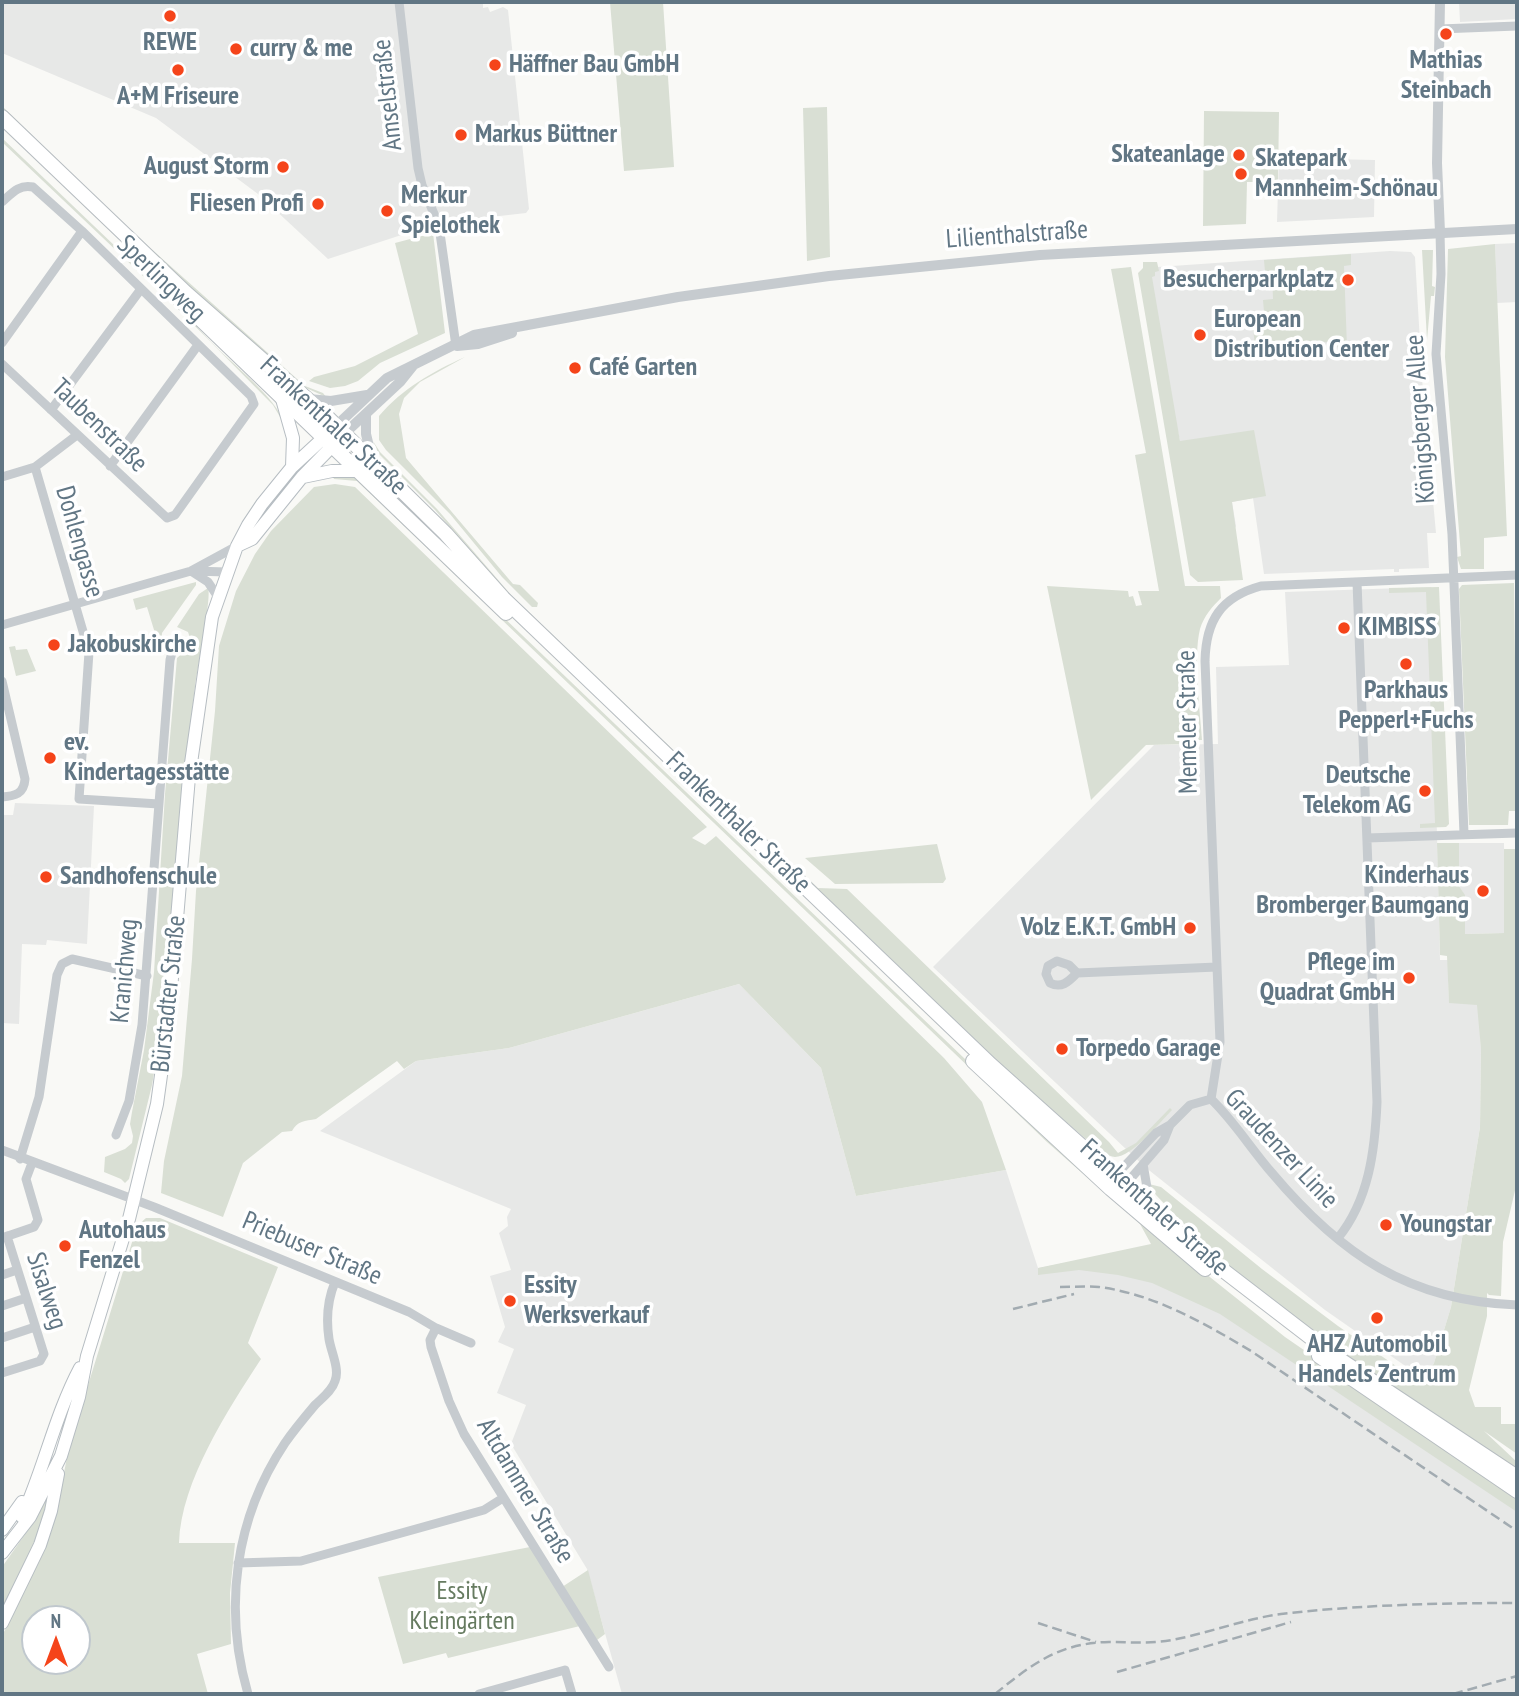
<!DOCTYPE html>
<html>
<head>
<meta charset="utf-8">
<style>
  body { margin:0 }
  #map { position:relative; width:1519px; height:1696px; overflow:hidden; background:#f9f9f6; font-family:"PT Sans Narrow",sans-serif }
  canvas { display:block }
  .frame { position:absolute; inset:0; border:4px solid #617684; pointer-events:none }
  .north { position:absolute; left:21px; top:1605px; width:70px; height:70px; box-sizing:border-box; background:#fff; border:2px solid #c0c8ce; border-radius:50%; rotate:0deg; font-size:19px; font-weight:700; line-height:28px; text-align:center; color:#617684 }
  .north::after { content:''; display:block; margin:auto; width:24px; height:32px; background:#f5441a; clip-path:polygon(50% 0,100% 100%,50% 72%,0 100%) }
</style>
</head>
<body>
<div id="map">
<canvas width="1519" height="1696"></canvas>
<div class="frame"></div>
<div class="north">N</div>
</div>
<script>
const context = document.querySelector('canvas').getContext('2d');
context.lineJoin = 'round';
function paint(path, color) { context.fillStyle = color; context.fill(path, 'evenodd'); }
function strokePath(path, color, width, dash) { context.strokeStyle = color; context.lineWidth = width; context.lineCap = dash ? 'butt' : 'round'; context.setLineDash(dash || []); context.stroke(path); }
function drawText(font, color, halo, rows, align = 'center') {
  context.font = font + ' "PT Sans Narrow",sans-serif'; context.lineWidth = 7; context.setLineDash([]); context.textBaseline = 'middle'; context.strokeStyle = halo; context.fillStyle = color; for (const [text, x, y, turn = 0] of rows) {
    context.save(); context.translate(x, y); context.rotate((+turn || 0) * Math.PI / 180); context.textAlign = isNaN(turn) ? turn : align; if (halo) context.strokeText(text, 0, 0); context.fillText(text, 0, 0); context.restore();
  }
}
const built = new Path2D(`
  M2,2H483V8L488,7L490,12L503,7L508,10L529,209L526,213L438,223L328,259L258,194L156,118L2,53Z
  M1459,2H1517V19L1460,22Z
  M1279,158L1375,160L1374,217L1277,222Z
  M1517,243V302L1497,303L1495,244Z
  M1390,251L1411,252L1415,257L1423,393L1436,533H1427L1429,568L1399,569V572H1394V569L1264,574L1253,498L1232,502L1236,526L1209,577L1143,268Z
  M1431,587L1440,960H1448L1449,1002L1479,1003L1481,1049L1480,1127L1451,1307L1434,1363L1424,1379L1325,1310L1145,1167L933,967L1154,745L1218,744L1216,667L1289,665L1285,592Z
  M15,803L94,806L87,944L47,940L46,945L22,944L19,1024L2,1023V815H13Z
  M1459,843H1504L1505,933L1465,934V896L1459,886Z
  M739,984L821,1068L856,1196L1006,1170L1038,1268L1153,1246L1517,1510V1694H622L587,1569L511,1444L526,1405L497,1393L514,1349L498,1342L505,1327L490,1276L511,1270L499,1233L508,1226L507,1217L511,1209L320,1131L416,1061L509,1048Z`);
const green = new Path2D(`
  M610,2H663L674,167L624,171Z
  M2,106L130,230L305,386L323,393L326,397L304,387L199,299L2,109Z
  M827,107L830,257L807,261L803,108Z
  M1204,111L1279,112L1278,182H1247L1246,224L1203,226Z
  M2,138L185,313C194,323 202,333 211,342C228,360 279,400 283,422L273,405L183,314L2,142Z
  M433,233L445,333L380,363L358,381L345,386L330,388L309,381L314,377L355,366L418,334L395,243Z
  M1495,244L1507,536L1484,538V569H1461L1457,557L1461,556L1445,357L1448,249Z
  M1422,250H1433L1432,286L1435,287L1434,296H1431L1427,340Z
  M1351,254V265L1344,266L1347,347H1355V352H1345L1332,342L1255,345L1251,312H1264L1263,300L1273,299L1272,273L1265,272L1264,260Z
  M1143,262H1157L1159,271L1155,272V276L1152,277L1180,441L1254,430L1266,496L1232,502L1243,580L1198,582L1190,575L1138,273L1143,268Z
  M1131,267L1185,586H1220L1221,598C1212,607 1204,616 1200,629C1193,658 1200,709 1202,740H1194L1193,744L1146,745L1091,800L1047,586L1128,591L1129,597L1133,596L1136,606L1142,605L1138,591H1159L1135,455L1146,453L1111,269Z
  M465,357L420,382L404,398L399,414L406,458L513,584L520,585L538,603L537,607H532L502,577L450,514L386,450L379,440V416C403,388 432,372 465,357Z
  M373,441L380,452L437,509L512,596L818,888L847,889L1109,1142L1118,1153L1136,1143L1170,1108L1172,1110C1160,1122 1132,1157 1115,1157C1107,1156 1100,1150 1094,1146L995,1061L517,604L435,510L378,453Z
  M333,476H346L359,479L1058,1148L1141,1222L1285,1337L1517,1497V1512L1220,1314L1152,1283L1118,1275L1079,1270L1038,1275V1268L1151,1244L1140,1224L1047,1142L357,481L334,479Z
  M335,484L355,487L707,827L692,838L705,845L716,836L944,1058L982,1102L1006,1170L856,1196L821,1068L739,984L509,1048L416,1061L404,1069L397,1061L316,1119C305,1121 297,1121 292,1131L282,1132L243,1163L223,1217L161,1193L164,1161L182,1076L192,959L196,891L215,711L219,646L236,591L255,554L271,531L314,487Z
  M196,582V585L162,633L161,652H157L155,644L158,643L147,607L136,610L133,599Z
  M1514,583L1517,811H1509L1508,825H1469L1459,589L1462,585Z
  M1439,587L1449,824L1446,827L1420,828V824L1435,823L1426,592L1389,593V588Z
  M208,588C212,596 197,671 195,687C179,806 173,925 159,1044L152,1085L129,1179L125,1183L121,1179L104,1172L105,1157L125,1149L132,1143L133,1136L130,1124L132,1112L144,1050L154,972L165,794L177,658C187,650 193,645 188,632L177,627L199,594Z
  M15,646L16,650L27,649L36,671L16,676L9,647Z
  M1437,843H1459V886L1465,895V934L1504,933V849H1517V1072L1515,1073L1517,1077V1182L1503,1242L1501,1296L1489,1295L1487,1293V1316L1469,1390L1475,1407H1501V1424H1517V1454L1484,1431L1517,1462V1468L1339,1352L1218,1260L1156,1195L1149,1184L1161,1187L1262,1269L1338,1326L1422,1384L1434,1363L1451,1307L1480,1127L1481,1049L1477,1005L1449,1003L1447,956L1440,955Z
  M937,844L946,879L943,883L835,884L805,858Z
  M146,1218H160L278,1267L248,1343L261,1359C228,1410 181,1481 179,1543H235L230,1593L231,1644L197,1654L208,1694H2V1636L47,1543L55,1519L69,1447L137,1226ZM35,1619H77V1661H35Z
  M52,1485L45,1520L2,1614V1567L28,1530Z
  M530,1547L580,1626L448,1658L446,1653L403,1664L378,1577Z
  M588,1570L605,1634L597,1640L562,1587Z`);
const minor = new Path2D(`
  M399,2L418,168L422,185L439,226L456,346
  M1440,29L1517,26
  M2,202C12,193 19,184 33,187L82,231L251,396L254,404L175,515L167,518L2,364
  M1440,232L1441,274L1436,354L1452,534L1464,834
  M2,343L82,231
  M51,410L141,289
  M110,466L198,345
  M35,467L89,652L79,799L159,804
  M2,477L35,467L77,435
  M191,571L208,582L218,597
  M193,571L227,572
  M2,625L191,571L237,546
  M2,681L25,779C24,794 15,796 2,797
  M1367,838L1517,833
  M1077,973L1069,965L1057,961L1048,966L1046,974L1050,983C1062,989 1069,981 1077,973L1217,967
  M1211,1099L1220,1042L1205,661C1206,620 1221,597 1261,586L1517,575
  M116,1135L129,1101L142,1025L170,660L175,641
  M2,1150L154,1207L409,1312L436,1328L471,1343
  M20,1159L39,1097L57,975L62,964L72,959L147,976
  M1143,1164L1150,1205
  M1116,1175L1156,1133L1170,1125L1190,1105L1211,1099C1234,1121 1251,1149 1272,1173C1341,1255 1409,1301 1517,1305
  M1126,1184L1164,1140L1170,1125
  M2,1238L34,1227L38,1220L26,1179L32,1163
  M1338,1238C1369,1200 1375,1150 1377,1102L1357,582
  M2,1275L17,1270
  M2,1306L26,1298
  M436,1328L430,1340L431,1347L449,1401L464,1434L609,1667
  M2,1338L35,1327
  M2,1373L40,1361L44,1354L7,1236
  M238,1563L301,1561L484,1510L503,1498
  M248,1694C223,1608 235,1518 285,1443C294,1430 304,1418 315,1405C322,1398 332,1391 335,1381C340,1369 331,1352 329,1339C326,1319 327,1301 335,1282
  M479,1694L565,1670L572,1694`);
const tertiary = new Path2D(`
  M1440,232L1437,163L1440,2
  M457,346L478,344L512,333
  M308,399L331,401L367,395
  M366,414V434L372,459
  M336,426L387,378L474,335L678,297L829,276L1040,255L1517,229
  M344,434L401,381L413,366`);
const secondary = new Path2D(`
  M282,399L293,438L292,467
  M303,477L332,471H357
  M237,546L252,539L302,477L344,434
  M22,1517C44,1469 55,1415 80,1368
  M2,1530L22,1502
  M2,1553L30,1517L61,1456L79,1397L87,1356L129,1219L157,1104L168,1025L189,777L212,617L237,546L248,525L262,504L292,467L331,431
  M2,1623L40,1545L51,1511L58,1474`);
const primary = new Path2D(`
  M2,117L186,293L323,413L446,534L503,598L991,1065L1202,1254L1336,1357L1517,1477
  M170,290L506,613
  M973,1061L1111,1189L1205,1269
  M1319,1356L1517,1491`);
const rail = new Path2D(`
  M1060,1287C1073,1287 1086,1286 1099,1287C1154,1294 1204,1323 1251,1351L1517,1531
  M1013,1309L1074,1294
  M1038,1623L1096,1642
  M1117,1672L1291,1622
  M995,1694C1032,1664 1059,1643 1109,1642C1130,1642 1151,1644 1172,1640C1209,1633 1244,1619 1281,1614C1359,1605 1437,1603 1516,1603
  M1453,1694L1517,1676`);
const markers = [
  [170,16,7,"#f5441a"],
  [1446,34,7,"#f5441a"],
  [236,49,7,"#f5441a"],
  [495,65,7,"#f5441a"],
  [178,70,7,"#f5441a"],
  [461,135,7,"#f5441a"],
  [1239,155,7,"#f5441a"],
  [283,167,7,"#f5441a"],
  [1241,174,7,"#f5441a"],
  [318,204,7,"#f5441a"],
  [387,211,7,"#f5441a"],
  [1348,280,7,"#f5441a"],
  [1200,335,7,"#f5441a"],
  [575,368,7,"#f5441a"],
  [1344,628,7,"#f5441a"],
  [54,645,7,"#f5441a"],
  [1406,664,7,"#f5441a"],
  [50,758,7,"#f5441a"],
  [1425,791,7,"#f5441a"],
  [46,877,7,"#f5441a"],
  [1483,891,7,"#f5441a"],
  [1190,928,7,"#f5441a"],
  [1409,978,7,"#f5441a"],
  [1062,1049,7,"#f5441a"],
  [1386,1225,7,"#f5441a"],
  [65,1246,7,"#f5441a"],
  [510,1301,7,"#f5441a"],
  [1377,1318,7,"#f5441a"]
];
const poiNames = [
  ["REWE",170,43,"center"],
  ["curry & me",250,49],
  ["Mathias",1446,61,"center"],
  ["Steinbach",1446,91,"center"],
  ["Häffner Bau GmbH",509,65],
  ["A+M Friseure",178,97,"center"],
  ["Markus Büttner",475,135],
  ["Skateanlage",1225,155,"right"],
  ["Skatepark",1255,159],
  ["Mannheim-Schönau",1255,189],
  ["August Storm",269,167,"right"],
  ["Merkur",401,196],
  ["Spielothek",401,226],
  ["Fliesen Profi",304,204,"right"],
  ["Besucherparkplatz",1334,280,"right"],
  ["European",1214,320],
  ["Distribution Center",1214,350],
  ["Café Garten",589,368],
  ["KIMBISS",1358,628],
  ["Jakobuskirche",68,645],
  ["Parkhaus",1406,691,"center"],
  ["Pepperl+Fuchs",1406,721,"center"],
  ["ev.",64,743],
  ["Kindertagesstätte",64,773],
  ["Deutsche",1411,776,"right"],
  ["Telekom AG",1411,806,"right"],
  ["Kinderhaus",1469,876,"right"],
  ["Bromberger Baumgang",1469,906,"right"],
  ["Sandhofenschule",60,877],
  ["Volz E.K.T. GmbH",1176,928,"right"],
  ["Pflege im",1395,963,"right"],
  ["Quadrat GmbH",1395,993,"right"],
  ["Torpedo Garage",1076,1049],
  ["Youngstar",1400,1225],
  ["Autohaus",79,1231],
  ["Fenzel",79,1261],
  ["Essity",524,1286],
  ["Werksverkauf",524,1316],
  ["AHZ Automobil",1377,1345,"center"],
  ["Handels Zentrum",1377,1375,"center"]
];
const streetNames = [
  ["Amselstraße",388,95,-96],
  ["Lilienthalstraße",1017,235,-4],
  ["Sperlingweg",161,279,44],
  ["Königsberger Allee",1421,419,-94],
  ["Taubenstraße",99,426,44],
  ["Frankenthaler Straße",333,426,43],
  ["Dohlengasse",79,542,74],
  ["Memeler Straße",1188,722,-91],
  ["Frankenthaler Straße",738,823,44],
  ["Kranichweg",125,971,-85],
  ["Bürstadter Straße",169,994,-84],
  ["Graudenzer Linie",1281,1149,47],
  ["Frankenthaler Straße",1154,1208,42],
  ["Priebuser Straße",312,1249,23],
  ["Sisalweg",46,1291,72],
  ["Altdammer Straße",525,1491,59]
];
const parkNames = [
  ["Essity",462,1592],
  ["Kleingärten",462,1622]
];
paint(built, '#e7e8e7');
paint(green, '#d9dfd4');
strokePath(secondary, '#b6bdc2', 14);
strokePath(primary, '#b7bdc1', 16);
strokePath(minor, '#c6cbcf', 9);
strokePath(tertiary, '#c6cbcf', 10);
strokePath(secondary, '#fff', 12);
strokePath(primary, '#fff', 14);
strokePath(rail, '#a2abb1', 2.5, [10, 5]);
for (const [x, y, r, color] of markers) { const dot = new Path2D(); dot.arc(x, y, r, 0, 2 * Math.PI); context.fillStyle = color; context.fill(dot); strokePath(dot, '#fff', 2.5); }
drawText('bold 26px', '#617684', '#fff', poiNames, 'left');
drawText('26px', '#617684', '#fff', streetNames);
drawText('26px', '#667b60', '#fff', parkNames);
</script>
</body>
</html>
